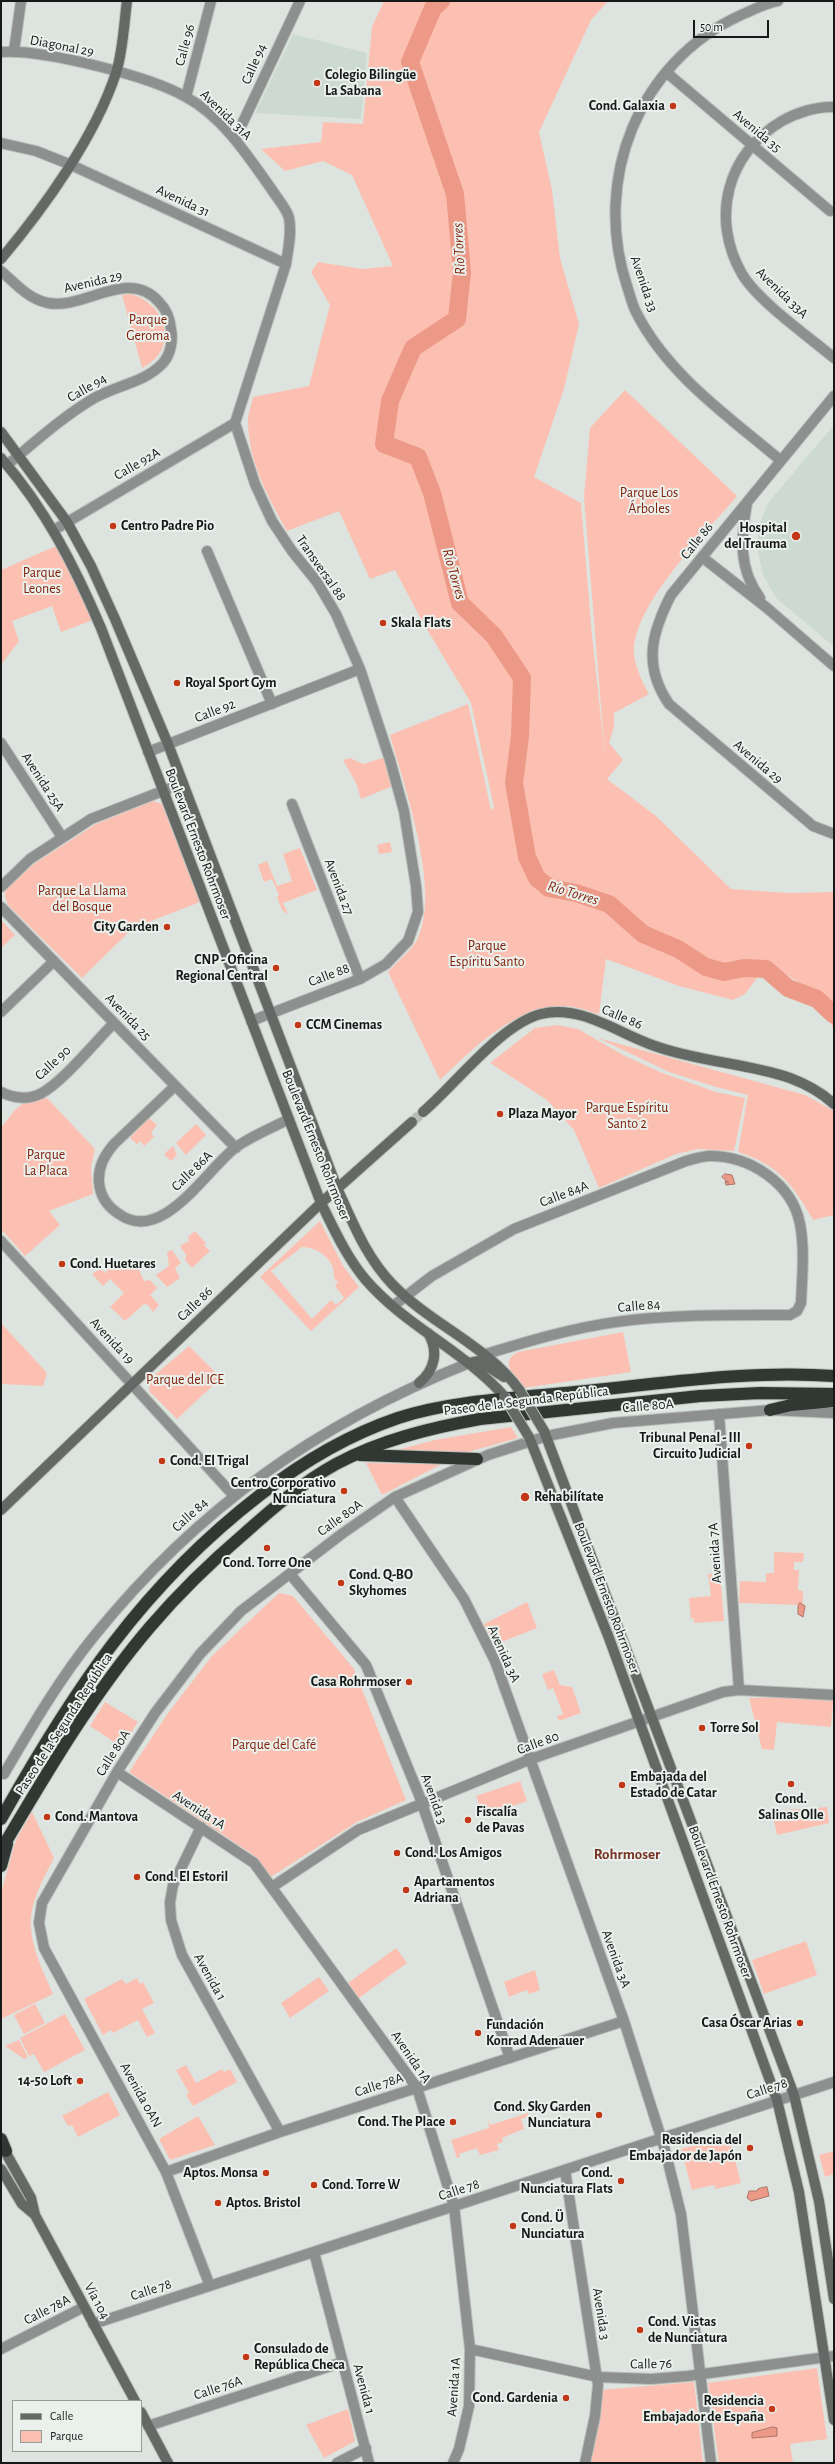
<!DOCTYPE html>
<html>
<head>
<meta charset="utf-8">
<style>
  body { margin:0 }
  #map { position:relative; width:835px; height:2464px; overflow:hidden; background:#dde4df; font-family:"Alegreya Sans",sans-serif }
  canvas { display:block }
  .frame { position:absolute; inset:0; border:2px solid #161917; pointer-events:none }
  .legend { position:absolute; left:12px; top:2400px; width:130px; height:52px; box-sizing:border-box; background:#eaf1ed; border:1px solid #959b97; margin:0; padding:5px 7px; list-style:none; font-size:12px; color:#161917 }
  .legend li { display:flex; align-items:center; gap:8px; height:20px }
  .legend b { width:20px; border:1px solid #959b97 }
  .scale { position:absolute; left:693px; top:20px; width:76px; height:18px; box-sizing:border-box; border:2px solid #161917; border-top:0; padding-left:5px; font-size:12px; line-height:14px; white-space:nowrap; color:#161917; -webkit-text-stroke:3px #eaf1ed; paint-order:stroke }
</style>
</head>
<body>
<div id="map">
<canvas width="835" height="2464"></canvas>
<div class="frame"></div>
<ul class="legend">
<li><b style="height:5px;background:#656966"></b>Calle</li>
<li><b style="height:11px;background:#fcc0b2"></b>Parque</li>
</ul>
<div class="scale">50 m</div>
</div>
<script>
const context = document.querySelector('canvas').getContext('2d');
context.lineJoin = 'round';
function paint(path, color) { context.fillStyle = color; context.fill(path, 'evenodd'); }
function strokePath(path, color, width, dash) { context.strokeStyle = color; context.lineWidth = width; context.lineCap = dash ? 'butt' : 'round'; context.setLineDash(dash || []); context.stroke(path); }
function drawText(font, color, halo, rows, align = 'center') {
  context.font = font + ' "Alegreya Sans",sans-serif'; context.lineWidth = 4; context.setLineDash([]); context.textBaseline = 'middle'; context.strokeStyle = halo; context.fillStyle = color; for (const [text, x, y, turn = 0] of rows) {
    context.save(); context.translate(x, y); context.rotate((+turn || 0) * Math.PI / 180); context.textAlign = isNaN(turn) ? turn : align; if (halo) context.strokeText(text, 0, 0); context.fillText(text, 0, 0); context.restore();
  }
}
const built = new Path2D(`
  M293,34L367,53L361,119L255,113Z
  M834,425V647L776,598L763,575L757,547L759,526L768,503Z`);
const green = new Path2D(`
  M384,1H608L591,20L539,132L552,190L560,258L579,324L564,389L534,477L581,503L592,635L605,756L584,497L590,428L625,390L737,496C707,532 631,606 634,654C635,666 643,684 649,694L614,713V727L609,743L623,760L607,779L656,816L731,889L789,893L834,892V1031L820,995L782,972L760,974L745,994L733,1000L679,986L606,959L599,1014C588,1011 574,1005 563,1006C512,1008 475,1047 440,1080L388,972C397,962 412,950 418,938C441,890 404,785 390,735L468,704L491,810L494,807L471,703L422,621L395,570L370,579L339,511L287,531C268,497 248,461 248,421C248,413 252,404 253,397L309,386L330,305L311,272L318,262L362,269L393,266L352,175L323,161L285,171L261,149L321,142L323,122L363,124L372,27Z
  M130,294C167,303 180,350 142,368L122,295Z
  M56,546L93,620L61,632L52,606L12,621L19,641L1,665V570Z
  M386,757L395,785L361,799L356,783L343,760L350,758L363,764Z
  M153,801L162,804L200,902L133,928L82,978L8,905L5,896L6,888L34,864L96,824Z
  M390,842L392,852L379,854L377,845Z
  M300,848L317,890L283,903L288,914L282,910L277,897L279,895L272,879L264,882L258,865L267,861L277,886L292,881L283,854Z
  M1,920L15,935L1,948Z
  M558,1025L578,1029L623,1055L660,1072L716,1092L745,1098L734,1151L698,1149L676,1154L599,1188L574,1130L547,1100L490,1063L535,1028Z
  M598,1038L805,1095L834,1111V1215L813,1220C793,1185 779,1165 738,1152L748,1095L716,1087L669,1072Z
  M47,1098L95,1149L91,1167L93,1194L49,1211L60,1225L25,1256L1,1229V1128L14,1111L28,1099Z
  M149,1118L157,1125L151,1133L154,1137L144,1146L140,1141L137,1144L130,1138Z
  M196,1124L206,1135L186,1155L176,1143Z
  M173,1146L177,1155L171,1161L164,1154Z
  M320,1221L343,1266L359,1287L311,1331L260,1277ZM302,1247C319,1248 335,1259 334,1278L338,1282L335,1286L344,1298L336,1305L331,1300L312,1319L271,1271Z
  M195,1231L206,1243L204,1245L210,1251L192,1268L185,1260L186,1255L180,1246L189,1241L188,1237Z
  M172,1250L181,1263L175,1268L180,1278L167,1287L156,1275L169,1266L167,1252Z
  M109,1262L139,1270L144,1281L150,1280L157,1288L150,1295L159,1305L153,1312L148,1305L144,1304L125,1321L110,1307L124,1293L110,1279L103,1286L92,1274L100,1269L106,1273Z
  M1,1323L47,1373L43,1386L1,1384Z
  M623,1332L631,1372L524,1388C515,1376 498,1362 518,1352Z
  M189,1346L221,1378L177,1419L149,1391L150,1379Z
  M511,1427L518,1438L457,1455L385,1453L435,1440Z
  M366,1463L442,1464L382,1495Z
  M774,1552L804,1553L803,1562H794V1570H799L798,1590L803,1591V1605L739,1603L740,1581L766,1582V1573H774Z
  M720,1573L724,1621L694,1623V1618L691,1619L689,1598L711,1596L708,1574Z
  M279,1593L293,1596L354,1669L406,1800L357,1822L269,1878L252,1854L129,1772L168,1713L212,1656Z
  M527,1602L537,1628L494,1645L484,1624Z
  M554,1670L560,1685L572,1687L581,1713L559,1721L557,1716L563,1714L553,1688L548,1690L542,1674Z
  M786,1697L833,1701L831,1727L777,1722L774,1750L762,1749L749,1698Z
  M105,1702L138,1722L122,1747L90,1726Z
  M520,1781L527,1801L484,1816L476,1796Z
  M827,1807L829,1823L777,1835L772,1811Z
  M32,1812L54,1858C44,1878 29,1903 31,1927C32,1950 44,1973 53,1994L1,2019V1893L16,1840Z
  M806,1941L817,1975L764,1994L752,1960Z
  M396,1948L407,1963L359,1998L348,1983Z
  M535,1970L540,1990L529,1994L527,1990L509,1997L504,1982Z
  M319,1977L329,1991L290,2018L281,2003Z
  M137,1978L140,1984L143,1982L154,2003L142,2009L155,2033L147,2037L138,2020L113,2033L111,2030L103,2035L84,1999L122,1979L126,1984Z
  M35,2004L45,2023L24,2034L14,2015Z
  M65,2014L85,2050L44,2072L34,2054L29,2056L20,2038Z
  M19,2040L28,2057L24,2059L5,2046Z
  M186,2065L196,2083L222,2069L224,2072L230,2069L237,2082L193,2106L186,2095L189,2093L176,2070Z
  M108,2092L120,2115L78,2137L72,2125L68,2126L62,2116Z
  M528,2113L529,2116L521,2119L524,2129L502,2138L503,2142L497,2144L499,2150L480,2155L477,2148L459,2154L460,2157L457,2158L451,2140L489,2128L488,2119L490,2125Z
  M198,2116L215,2145L170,2160L159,2139Z
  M729,2136L741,2183L716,2189L714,2185L692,2190L681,2149Z
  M834,2151V2174L825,2177L819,2155Z
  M817,2368L827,2439L790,2444L793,2463H719L708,2383Z
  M694,2382L703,2463H587L600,2390Z
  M348,2409L355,2441L324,2458L306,2425Z`);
const water = new Path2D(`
  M725,1174L732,1175L735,1184L726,1185L725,1181L729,1183L722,1177Z
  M800,1603L805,1606L803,1617L798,1614V1606Z
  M767,2187L769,2196L751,2201L747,2198L749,2191H757L758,2189Z
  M773,2427L777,2428V2436L752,2438V2433Z`);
const river = new Path2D(`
  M441,1L433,8L410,62L455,194L462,272L457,319L413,348L390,401L384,444L418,457L432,493L460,603L494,636L522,678L520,736L514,783L527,857L537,878L549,888L576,893L609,904L643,934L678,949L706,967L724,972L744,968L766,969L788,988L817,999L834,1015`);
const secondaryTunnel = new Path2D(`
  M412,1122L423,1112`);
const street = new Path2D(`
  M778,1C765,3 753,10 741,15C638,62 592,180 627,286C630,295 632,304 636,312C667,374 728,416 780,460
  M14,51L21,1
  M1,52C43,49 149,76 186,97C223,117 248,156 272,190C277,198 287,209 289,218C292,233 288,249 286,264L235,423L255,484L272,521L292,551L317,582L336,614L360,669L390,760L404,811L416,886L418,912L408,941L386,964L360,979L251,1021
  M666,72L830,211
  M186,97L211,1
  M834,107C817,106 796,113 782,121C727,153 710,218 742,274C758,301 809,337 834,358
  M235,139L300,1
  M1,143L36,151L69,164L286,264
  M1,271C15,283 28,299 48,303C85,310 128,267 159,302C166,309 170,319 171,329C173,340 171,354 163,363C145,383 113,386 91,400C60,419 35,442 7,465
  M834,396L671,595C651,634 643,666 669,704L813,826L834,834
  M747,503C741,538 738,568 760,598
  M54,530L235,423
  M207,551L272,704
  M702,557L767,608L834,666
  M1,743L62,837
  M148,752L360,669
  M292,804L360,979
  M1,887L30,859L91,819L183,783
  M1,907L236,1148
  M1,1012L54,961
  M175,1086L114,1144C104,1156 98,1167 99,1182C100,1196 108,1207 119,1214C162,1245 206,1170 235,1148C251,1136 272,1128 289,1119
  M1,1092C12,1098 28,1100 40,1094C61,1084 96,1041 114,1023
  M1,1241L234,1496
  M393,1306L432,1276L514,1229L686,1161C694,1159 702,1156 710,1156C750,1156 792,1183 800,1224C805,1250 802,1278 801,1303L797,1311L790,1315C733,1315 673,1314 616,1322C572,1328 529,1341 486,1354
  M719,1414L739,1690
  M395,1497L464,1599L495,1661L624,2021L665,2150L681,2214L711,2463
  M290,1574L366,1665L419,1795L510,2058
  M117,1772L254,1863L417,2088L454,2206L470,2349L469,2406L459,2449L453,2463
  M4,1774C32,1726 60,1678 95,1635C198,1508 317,1424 469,1363
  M201,1827L173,1885L170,1902L171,1920L182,1955L280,2132
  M272,1887L358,1830L531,1759L723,1692L739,1690L834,1695
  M565,2170L598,2385L595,2416L585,2463
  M166,2172L280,2132L624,2021
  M314,2252L369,2463
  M210,2286L166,2172L44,1948L39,1923L42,1903L117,1772L155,1713L200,1654L241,1611L343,1533L395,1497L488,1455L547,1436L613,1423L770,1410L834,1413
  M93,2324L834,2082
  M1,2349L84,2307
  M470,2349L598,2377L651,2379L688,2376L834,2356
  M148,2426L343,2362
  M337,2463L366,2448`);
const secondary = new Path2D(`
  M1,259C44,208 95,137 116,73C123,51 124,24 127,1
  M1,432L67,522L91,566L115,619L168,744L337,1188C353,1223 366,1257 393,1285C432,1325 487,1345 520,1391
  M1,458C45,508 75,567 101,628L321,1203C334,1229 346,1256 365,1279C404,1325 463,1350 504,1396
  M423,1112C455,1085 501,1024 541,1014C581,1004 619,1034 655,1046C699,1062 747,1063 790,1078C806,1084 821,1092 834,1104
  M469,1363L479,1361L504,1377
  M419,1383C435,1370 439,1351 428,1333
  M544,1431L794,2095L819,2201L834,2299
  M529,1437L609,1638L777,2100L799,2192L834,2420
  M1,1510L321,1203L412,1122
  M2,2146L31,2198L35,2215L135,2401
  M1,2169L22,2204L35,2215
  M141,2412L168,2463`);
const highway = new Path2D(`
  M770,1410L791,1405L834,1401
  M360,1455L477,1459
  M1,1819C73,1691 142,1586 260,1495C301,1463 348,1435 398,1418C456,1399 533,1397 595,1390C674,1382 754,1370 834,1376
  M1,1850C46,1774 92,1695 150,1627C179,1593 211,1562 245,1533C273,1508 303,1482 336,1464C381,1440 430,1428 480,1419L700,1396L760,1393L834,1394
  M1,1866L7,1844
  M1,2139L6,2151`);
const secondaryBridge = new Path2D(`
  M520,1391L544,1431
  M504,1396L529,1437`);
const markers = [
  [317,83,4,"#c23817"],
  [673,106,4,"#c23817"],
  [113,526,4,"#c23817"],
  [796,536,5,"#c23817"],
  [383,623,4,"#c23817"],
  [177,683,4,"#c23817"],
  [167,927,4,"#c23817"],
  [276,968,4,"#c23817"],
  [298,1025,4,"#c23817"],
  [500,1114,4,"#c23817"],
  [62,1264,4,"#c23817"],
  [749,1446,4,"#c23817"],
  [162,1461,4,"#c23817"],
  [344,1491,4,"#c23817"],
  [525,1497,5,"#c23817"],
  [267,1548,4,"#c23817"],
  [341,1583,4,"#c23817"],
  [409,1682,4,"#c23817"],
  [702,1728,4,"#c23817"],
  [791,1784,4,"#c23817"],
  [622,1785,4,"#c23817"],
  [47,1817,4,"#c23817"],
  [468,1820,4,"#c23817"],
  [397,1853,4,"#c23817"],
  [137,1877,4,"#c23817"],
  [406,1890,4,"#c23817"],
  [800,2023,4,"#c23817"],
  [478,2033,4,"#c23817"],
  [80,2081,4,"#c23817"],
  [599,2115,4,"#c23817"],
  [453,2122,4,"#c23817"],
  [750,2148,4,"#c23817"],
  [266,2173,4,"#c23817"],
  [621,2181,4,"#c23817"],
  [314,2185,4,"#c23817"],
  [218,2203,4,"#c23817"],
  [513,2226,4,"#c23817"],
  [640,2330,4,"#c23817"],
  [246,2357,4,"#c23817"],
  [566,2398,4,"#c23817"],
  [772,2409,4,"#c23817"]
];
const streetNames = [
  ["Calle 96",185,45,-75],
  ["Diagonal 29",62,46,11],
  ["Calle 94",254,64,-66],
  ["Avenida 31A",226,115,44],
  ["Avenida 35",757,131,40],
  ["Avenida 31",183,201,25],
  ["Avenida 29",93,282,-13],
  ["Avenida 33",644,284,71],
  ["Avenida 33A",782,293,44],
  ["Calle 94",87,388,-30],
  ["Calle 92A",137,464,-30],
  ["Calle 86",697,541,-51],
  ["Transversal 88",321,568,55],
  ["Calle 92",215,711,-21],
  ["Avenida 29",758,762,40],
  ["Avenida 25A",43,782,57],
  ["Boulevard Ernesto Rohrmoser",198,844,69],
  ["Avenida 27",339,887,69],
  ["Calle 88",329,975,-21],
  ["Avenida 25",128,1017,46],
  ["Calle 86",622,1017,23],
  ["Calle 90",53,1063,-43],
  ["Boulevard Ernesto Rohrmoser",316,1145,68],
  ["Calle 86A",192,1171,-44],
  ["Calle 84A",564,1194,-21],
  ["Calle 86",195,1304,-44],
  ["Calle 84",639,1306,-5],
  ["Avenida 19",112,1341,47],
  ["Paseo de la Segunda República",526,1401,-7],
  ["Calle 80A",648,1406,-5],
  ["Calle 84",190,1515,-42],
  ["Calle 80A",340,1518,-36],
  ["Avenida 7A",715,1553,-94],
  ["Boulevard Ernesto Rohrmoser",607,1598,69],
  ["Avenida 3A",504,1654,66],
  ["Paseo de la Segunda República",64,1724,-57],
  ["Calle 80",538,1743,-20],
  ["Calle 80A",113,1753,-58],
  ["Avenida 3",434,1799,70],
  ["Avenida 1A",199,1810,33],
  ["Boulevard Ernesto Rohrmoser",720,1902,70],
  ["Avenida 3A",616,1959,70],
  ["Avenida 1",210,1977,61],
  ["Avenida 1A",411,2057,56],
  ["Calle 78A",379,2085,-18],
  ["Calle 78",767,2089,-18],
  ["Avenida 0AN",141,2095,61],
  ["Calle 78",459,2190,-18],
  ["Calle 78",151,2290,-18],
  ["Vía 104",97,2301,62],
  ["Calle 78A",47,2310,-27],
  ["Avenida 3",601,2314,81],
  ["Calle 76",651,2364,-1],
  ["Avenida 1A",454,2387,-86],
  ["Calle 76A",218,2388,-18],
  ["Avenida 1",364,2389,75]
];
const poiNames = [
  ["Colegio Bilingüe",325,75],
  ["La Sabana",325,91],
  ["Cond. Galaxia",665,106,"right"],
  ["Centro Padre Pio",121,526],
  ["Hospital",787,528,"right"],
  ["del Trauma",787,544,"right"],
  ["Skala Flats",391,623],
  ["Royal Sport Gym",185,683],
  ["City Garden",159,927,"right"],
  ["CNP - Oficina",268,960,"right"],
  ["Regional Central",268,976,"right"],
  ["CCM Cinemas",306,1025],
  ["Plaza Mayor",508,1114],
  ["Cond. Huetares",70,1264],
  ["Tribunal Penal - III",741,1438,"right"],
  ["Circuito Judicial",741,1454,"right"],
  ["Cond. El Trigal",170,1461],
  ["Centro Corporativo",336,1483,"right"],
  ["Nunciatura",336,1499,"right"],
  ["Rehabilítate",534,1497],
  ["Cond. Torre One",267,1563,"center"],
  ["Cond. Q-BO",349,1575],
  ["Skyhomes",349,1591],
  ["Casa Rohrmoser",401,1682,"right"],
  ["Torre Sol",710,1728],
  ["Embajada del",630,1777],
  ["Estado de Catar",630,1793],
  ["Cond.",791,1799,"center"],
  ["Salinas Olle",791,1815,"center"],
  ["Fiscalía",476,1812],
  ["de Pavas",476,1828],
  ["Cond. Mantova",55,1817],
  ["Cond. Los Amigos",405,1853],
  ["Cond. El Estoril",145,1877],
  ["Apartamentos",414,1882],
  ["Adriana",414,1898],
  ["Casa Óscar Arias",792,2023,"right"],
  ["Fundación",486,2025],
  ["Konrad Adenauer",486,2041],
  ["14-50 Loft",72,2081,"right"],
  ["Cond. Sky Garden",591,2107,"right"],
  ["Nunciatura",591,2123,"right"],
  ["Cond. The Place",445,2122,"right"],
  ["Residencia del",742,2140,"right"],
  ["Embajador de Japón",742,2156,"right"],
  ["Aptos. Monsa",258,2173,"right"],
  ["Cond.",613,2173,"right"],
  ["Nunciatura Flats",613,2189,"right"],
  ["Cond. Torre W",322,2185],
  ["Aptos. Bristol",226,2203],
  ["Cond. Ü",521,2218],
  ["Nunciatura",521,2234],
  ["Cond. Vistas",648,2322],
  ["de Nunciatura",648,2338],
  ["Consulado de",254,2349],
  ["República Checa",254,2365],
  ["Cond. Gardenia",558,2398,"right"],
  ["Residencia",764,2401,"right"],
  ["Embajador de España",764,2417,"right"]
];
const parkNames = [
  ["Parque",148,320],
  ["Geroma",148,336],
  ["Parque Los",649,493],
  ["Árboles",649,509],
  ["Parque",42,573],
  ["Leones",42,589],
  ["Parque La Llama",82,891],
  ["del Bosque",82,907],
  ["Parque",487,946],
  ["Espíritu Santo",487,962],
  ["Parque Espíritu",627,1108],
  ["Santo 2",627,1124],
  ["Parque",46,1155],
  ["La Placa",46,1171],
  ["Parque del ICE",185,1380],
  ["Parque del Café",274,1745]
];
const waterNames = [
  ["Río Torres",459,249,-93],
  ["Río Torres",454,574,74],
  ["Río Torres",573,893,17]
];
const neighbourhoodNames = [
  ["Rohrmoser",627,1854]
];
paint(built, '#ccdad1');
paint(green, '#fcc0b2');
paint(water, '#ec9a87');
strokePath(water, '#ac7365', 1);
strokePath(river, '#ec9a87', 18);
strokePath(secondaryTunnel, '#b5bbb7', 10, [10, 5]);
strokePath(street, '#b9bfbb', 12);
strokePath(secondary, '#b9bfbb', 12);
strokePath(highway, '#b9bfbb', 14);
strokePath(street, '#8d908e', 10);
strokePath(secondary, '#656966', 10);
strokePath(highway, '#313733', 12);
strokePath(secondaryBridge, '#b9bfbb', 12, []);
strokePath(secondaryBridge, '#656966', 10);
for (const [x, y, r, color] of markers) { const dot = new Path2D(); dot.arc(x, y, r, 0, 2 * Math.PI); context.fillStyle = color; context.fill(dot); strokePath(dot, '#eaf1ed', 1.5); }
drawText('14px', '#161917', '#eaf1ed', streetNames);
drawText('bold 14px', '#161917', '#eaf1ed', poiNames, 'left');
drawText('14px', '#80220b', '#eaf1ed', parkNames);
drawText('italic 15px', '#842610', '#eaf1ed', waterNames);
drawText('bold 15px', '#783324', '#eaf1ed', neighbourhoodNames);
</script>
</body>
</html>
